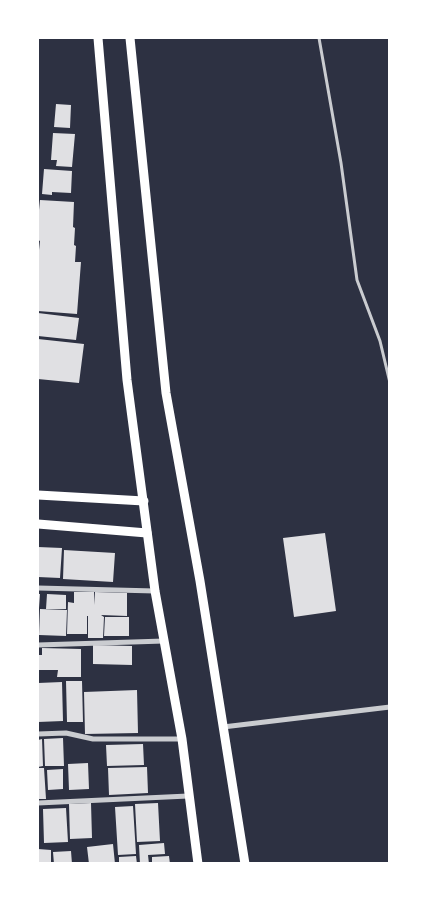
<!DOCTYPE html>
<html>
<head>
<meta charset="utf-8">
<style>
  body { margin:0 }
  #map { position:relative; width:427px; height:901px; overflow:hidden; background:#2d3142; font-family:"Public Sans",sans-serif }
  canvas { display:block }
  .frame { position:absolute; inset:0; border:39px solid #fff; pointer-events:none }
</style>
</head>
<body>
<div id="map">
<canvas width="427" height="901"></canvas>
<div class="frame"></div>
</div>
<script>
const context = document.querySelector('canvas').getContext('2d');
context.lineJoin = 'round';
function paint(path, color) { context.fillStyle = color; context.fill(path, 'evenodd'); }
function strokePath(path, color, width, dash) { context.strokeStyle = color; context.lineWidth = width; context.lineCap = dash ? 'butt' : 'round'; context.setLineDash(dash || []); context.stroke(path); }
const building = new Path2D(`
  M56,104L71,105L70,128L54,127Z
  M53,133L75,134L72,167L56,166L57,160H51Z
  M44,169L72,171L71,193L52,192V195L42,194Z
  M40,200L74,202L73,227L75,228L74,245L76,246L75,262H81L77,314L38,311V259L40,241L38,240V220Z
  M38,313L79,318L76,340L38,336Z
  M38,339L84,344L79,383L38,379Z
  M325,533L336,611L294,617L283,538Z
  M38,547L62,548L60,578L38,577Z
  M64,550L115,553L113,582L63,579Z
  M74,592H94V605L95,592L127,593V616L101,615L104,617L103,638H88V616H91H87V634H67L68,602L74,603Z
  M38,594H40L39,608H38Z
  M47,594L66,595V609H46Z
  M40,609L67,610L66,636L39,635Z
  M105,617H129V636H104Z
  M93,645L132,646V665L93,664Z
  M42,648L81,649V677H57L58,670H39V655H42Z
  M66,681H82L83,722H67Z
  M62,682L63,721L38,722V683Z
  M137,690L138,733L85,734L84,692Z
  M63,738L64,766H45L44,739Z
  M42,739L43,766L38,767V740Z
  M143,744L144,765L107,766L106,745Z
  M88,763L89,789L69,790L68,764Z
  M147,767L148,793L109,795L108,768Z
  M38,768H44L46,799H38Z
  M63,769V789L48,790L47,770Z
  M91,803L92,838L70,839L69,804Z
  M158,803L160,841L137,842L135,804Z
  M133,806L136,854L118,855L115,807Z
  M66,808L68,842L44,843L43,809Z
  M164,843L165,854L148,855L149,864H140L139,845Z
  M113,844L115,864H89L87,847Z
  M38,849L51,850V864H38Z
  M71,851L72,864H54L53,852Z
  M136,856L137,864H119V857Z
  M169,856L170,864H152V857Z`);
const service = new Path2D(`
  M319,38L341,163L357,280L380,341L390,383`);
const minor = new Path2D(`
  M38,588L155,591
  M38,645L164,641
  M223,727L390,707
  M38,734L66,733L93,739H182
  M38,803L188,796`);
const secondary = new Path2D(`
  M38,495L144,501
  M38,524L147,533`);
const primary = new Path2D(`
  M98,38L127,380L155,591L182,739L198,864
  M130,38L166,393L200,581L245,864`);
paint(building, '#e0e0e3');
strokePath(service, '#caccd0', 3);
strokePath(minor, '#caccd0', 5);
strokePath(secondary, '#fff', 9);
strokePath(primary, '#fff', 9);
</script>
</body>
</html>
